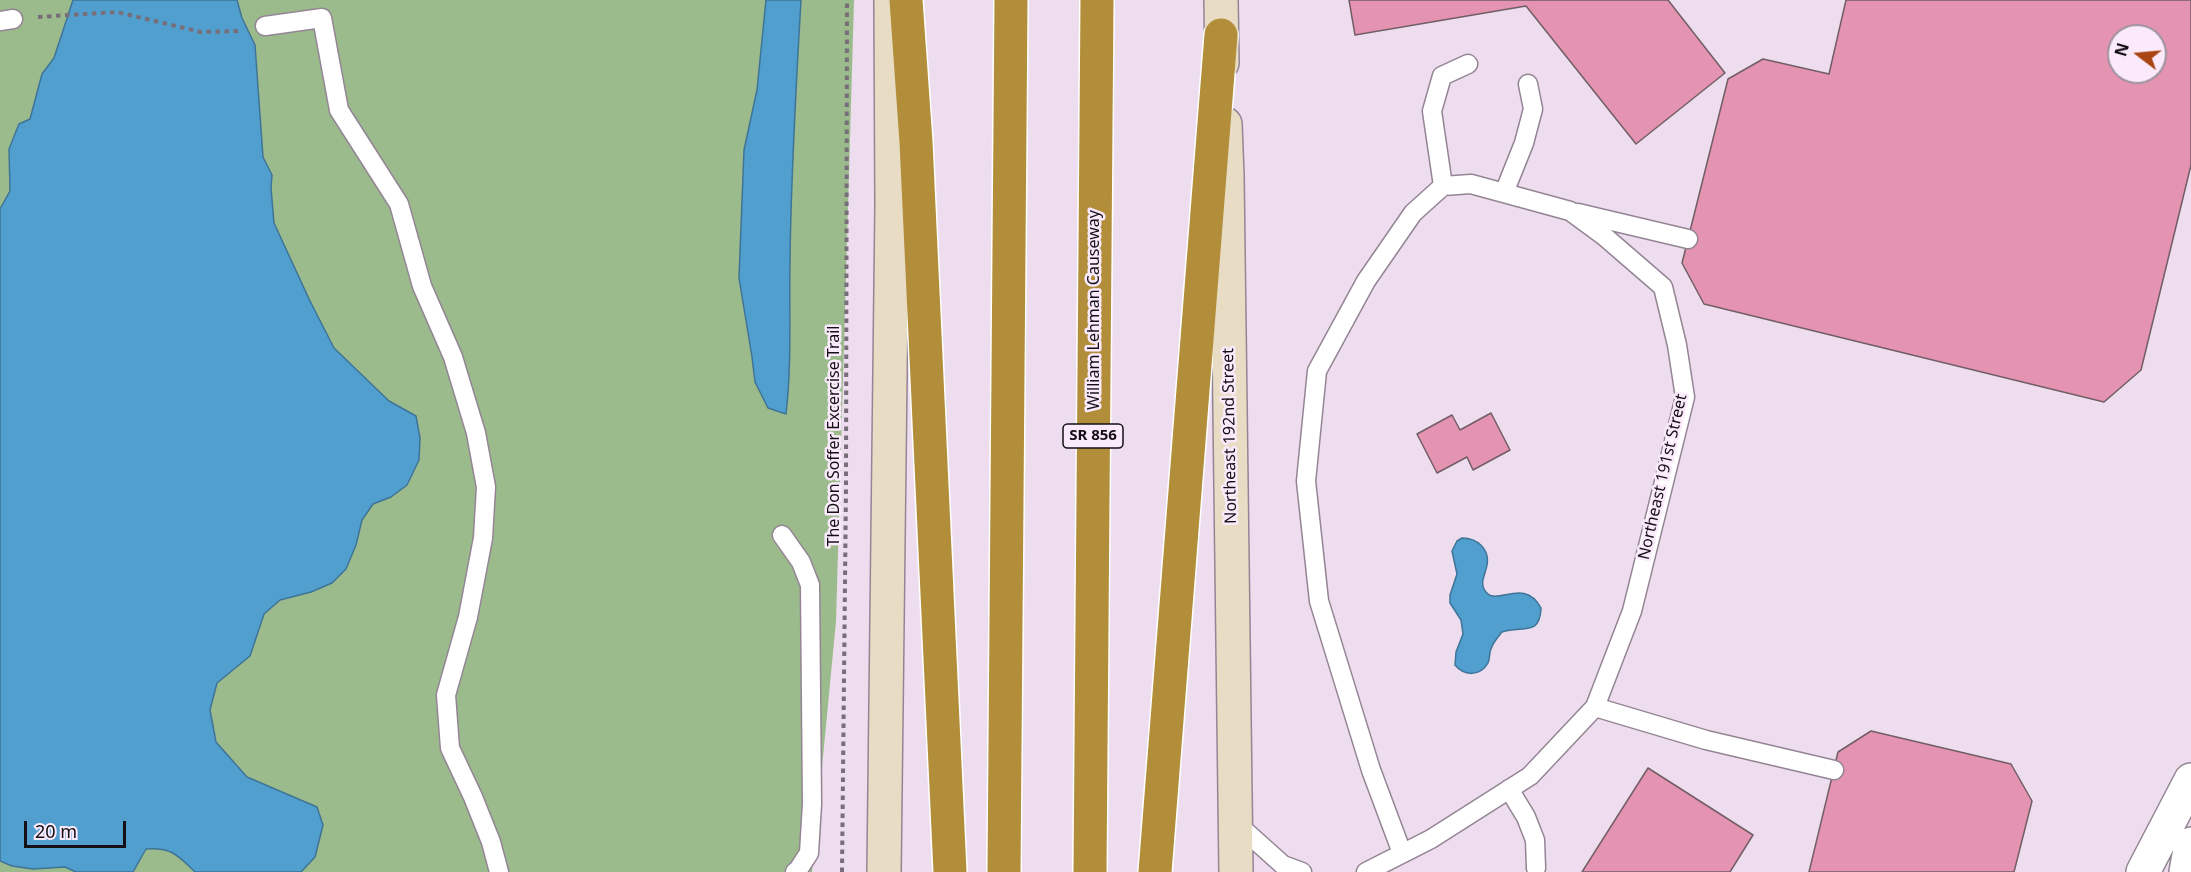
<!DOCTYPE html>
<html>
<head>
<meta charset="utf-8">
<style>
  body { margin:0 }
  #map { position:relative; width:2191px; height:872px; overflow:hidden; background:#edddee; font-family:"Noto Sans",sans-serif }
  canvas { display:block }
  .north { position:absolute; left:2107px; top:24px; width:60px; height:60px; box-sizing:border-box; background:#faeafb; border:2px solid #9e929f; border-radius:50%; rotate:286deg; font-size:16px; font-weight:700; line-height:24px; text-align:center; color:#140f15 }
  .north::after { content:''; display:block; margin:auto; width:21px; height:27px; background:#aa4614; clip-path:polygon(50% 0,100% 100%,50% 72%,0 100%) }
  .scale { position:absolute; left:24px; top:821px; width:102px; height:27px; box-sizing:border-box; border:3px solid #140f15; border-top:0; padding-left:8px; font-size:18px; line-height:21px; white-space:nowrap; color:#140f15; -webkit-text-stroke:4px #faeafb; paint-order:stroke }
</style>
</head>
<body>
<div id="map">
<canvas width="2191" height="872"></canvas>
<div class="north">N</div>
<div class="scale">20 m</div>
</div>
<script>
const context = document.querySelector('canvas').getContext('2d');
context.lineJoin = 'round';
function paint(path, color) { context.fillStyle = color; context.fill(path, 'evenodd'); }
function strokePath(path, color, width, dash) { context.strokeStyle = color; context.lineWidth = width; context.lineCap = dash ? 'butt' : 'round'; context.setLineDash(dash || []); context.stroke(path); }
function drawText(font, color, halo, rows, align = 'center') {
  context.font = font + ' "Noto Sans",sans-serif'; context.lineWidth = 5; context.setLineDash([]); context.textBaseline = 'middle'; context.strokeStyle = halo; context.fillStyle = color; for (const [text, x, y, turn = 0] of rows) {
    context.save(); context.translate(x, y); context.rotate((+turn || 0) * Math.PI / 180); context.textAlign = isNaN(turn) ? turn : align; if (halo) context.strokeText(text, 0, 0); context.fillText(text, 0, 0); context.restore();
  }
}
const green = new Path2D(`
  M0,0H854L836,621L812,872H0Z`);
const water = new Path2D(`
  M73,0H237L242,18L255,45L263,157L272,175L271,188L274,223L310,301L334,348L389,401L416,416L420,438L419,460L407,485L391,497L373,504L362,520L356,545L346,569L332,583L311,592L280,600L264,614L250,656L217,683L210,710L216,742L247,777L317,807L323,825L315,857L301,872H195C178,855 171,847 146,849L133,872H76L65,867L33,869L12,866L0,861V209L10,191L9,149L19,124L30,119L42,74L54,58Z
  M766,0H801C796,86 791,173 790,260C789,311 792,363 786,414L768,408L755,382L752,357L739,278L744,150L757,90Z
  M1462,538C1477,538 1490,549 1487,565C1486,573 1480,581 1484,589C1494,610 1523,575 1541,608C1540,637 1522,625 1502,632C1498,637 1493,642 1491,649C1489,653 1490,659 1488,663C1480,677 1464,676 1455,665L1456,652L1463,634L1461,620L1450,603V595L1457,574L1452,551L1457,541Z`);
const building = new Path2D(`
  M1349,0H1668L1725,73L1636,144L1526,6L1355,35Z
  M1846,0H2191V165L2141,370L2104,402L1704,304L1682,263L1728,79L1763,59L1829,74ZM2119,36H2155V72H2119Z
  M1491,413L1510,450L1473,470L1467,457L1437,473L1417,434L1452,415L1460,430Z
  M1871,731L2011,764L2032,801L2014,872H1809L1838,752Z
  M1648,768L1753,835L1730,872H1582Z`);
const path = new Path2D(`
  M38,17L117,12L201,32L241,31
  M842,872L846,485L847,0`);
const lane = new Path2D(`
  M0,21L13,19
  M265,26L322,18L339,110L399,204L422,286L453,357L476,433L486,487L483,538L468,617L446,695L450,748L473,797L491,842L499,872
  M1443,186L1432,111L1442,76L1468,64
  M1504,193L1524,143L1533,109L1528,84
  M1578,213L1688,239
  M782,535L801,562L810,585L812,804L809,853L798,870L795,872
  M1595,707L1706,740L1834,770
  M1509,789L1526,817L1535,840L1536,868
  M1235,822L1283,865L1302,872
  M1366,872L1431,839L1530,776L1595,707L1632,611L1685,397L1677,345L1663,287L1604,236L1570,211L1471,184L1443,186L1413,213L1366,281L1317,371L1306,481L1319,601L1371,770L1402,853`);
const street = new Path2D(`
  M2143,872L2191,780
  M2186,872L2191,844`);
const secondary = new Path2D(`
  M1221,0L1222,63
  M1225,124L1227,176L1236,872
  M884,872L892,206L891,0`);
const highway = new Path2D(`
  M906,0L916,142L950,872
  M1004,872L1011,0
  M1090,872L1097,0
  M1155,872L1221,35`);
const shields = [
  [1093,436,60]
];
const shieldNames = [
  ["SR 856",1093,436]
];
const streetNames = [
  ["William Lehman Causeway",1094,310,-90],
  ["The Don Soffer Excercise Trail",834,436,-90],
  ["Northeast 192nd Street",1230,436,-91],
  ["Northeast 191st Street",1663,477,-77]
];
paint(green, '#9bbb8d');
paint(water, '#519fcf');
strokePath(water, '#3f7497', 1.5);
paint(building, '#e493b1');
strokePath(building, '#725e65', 1.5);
strokePath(lane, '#948595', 21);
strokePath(street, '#948595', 36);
strokePath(secondary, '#948595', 36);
strokePath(highway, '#fff', 36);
strokePath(path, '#786e79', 4, [4.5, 4.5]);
strokePath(lane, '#fff', 18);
strokePath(street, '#fff', 33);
strokePath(secondary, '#e8ddc4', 33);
strokePath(highway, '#b28e3a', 33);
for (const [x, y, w] of shields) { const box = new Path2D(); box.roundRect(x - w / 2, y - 12, w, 24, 4.5); context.fillStyle = '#faeafb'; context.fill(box); strokePath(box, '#140f15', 1.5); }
drawText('bold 15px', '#140f15', null, shieldNames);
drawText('16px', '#140f15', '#faeafb', streetNames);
</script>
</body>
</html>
